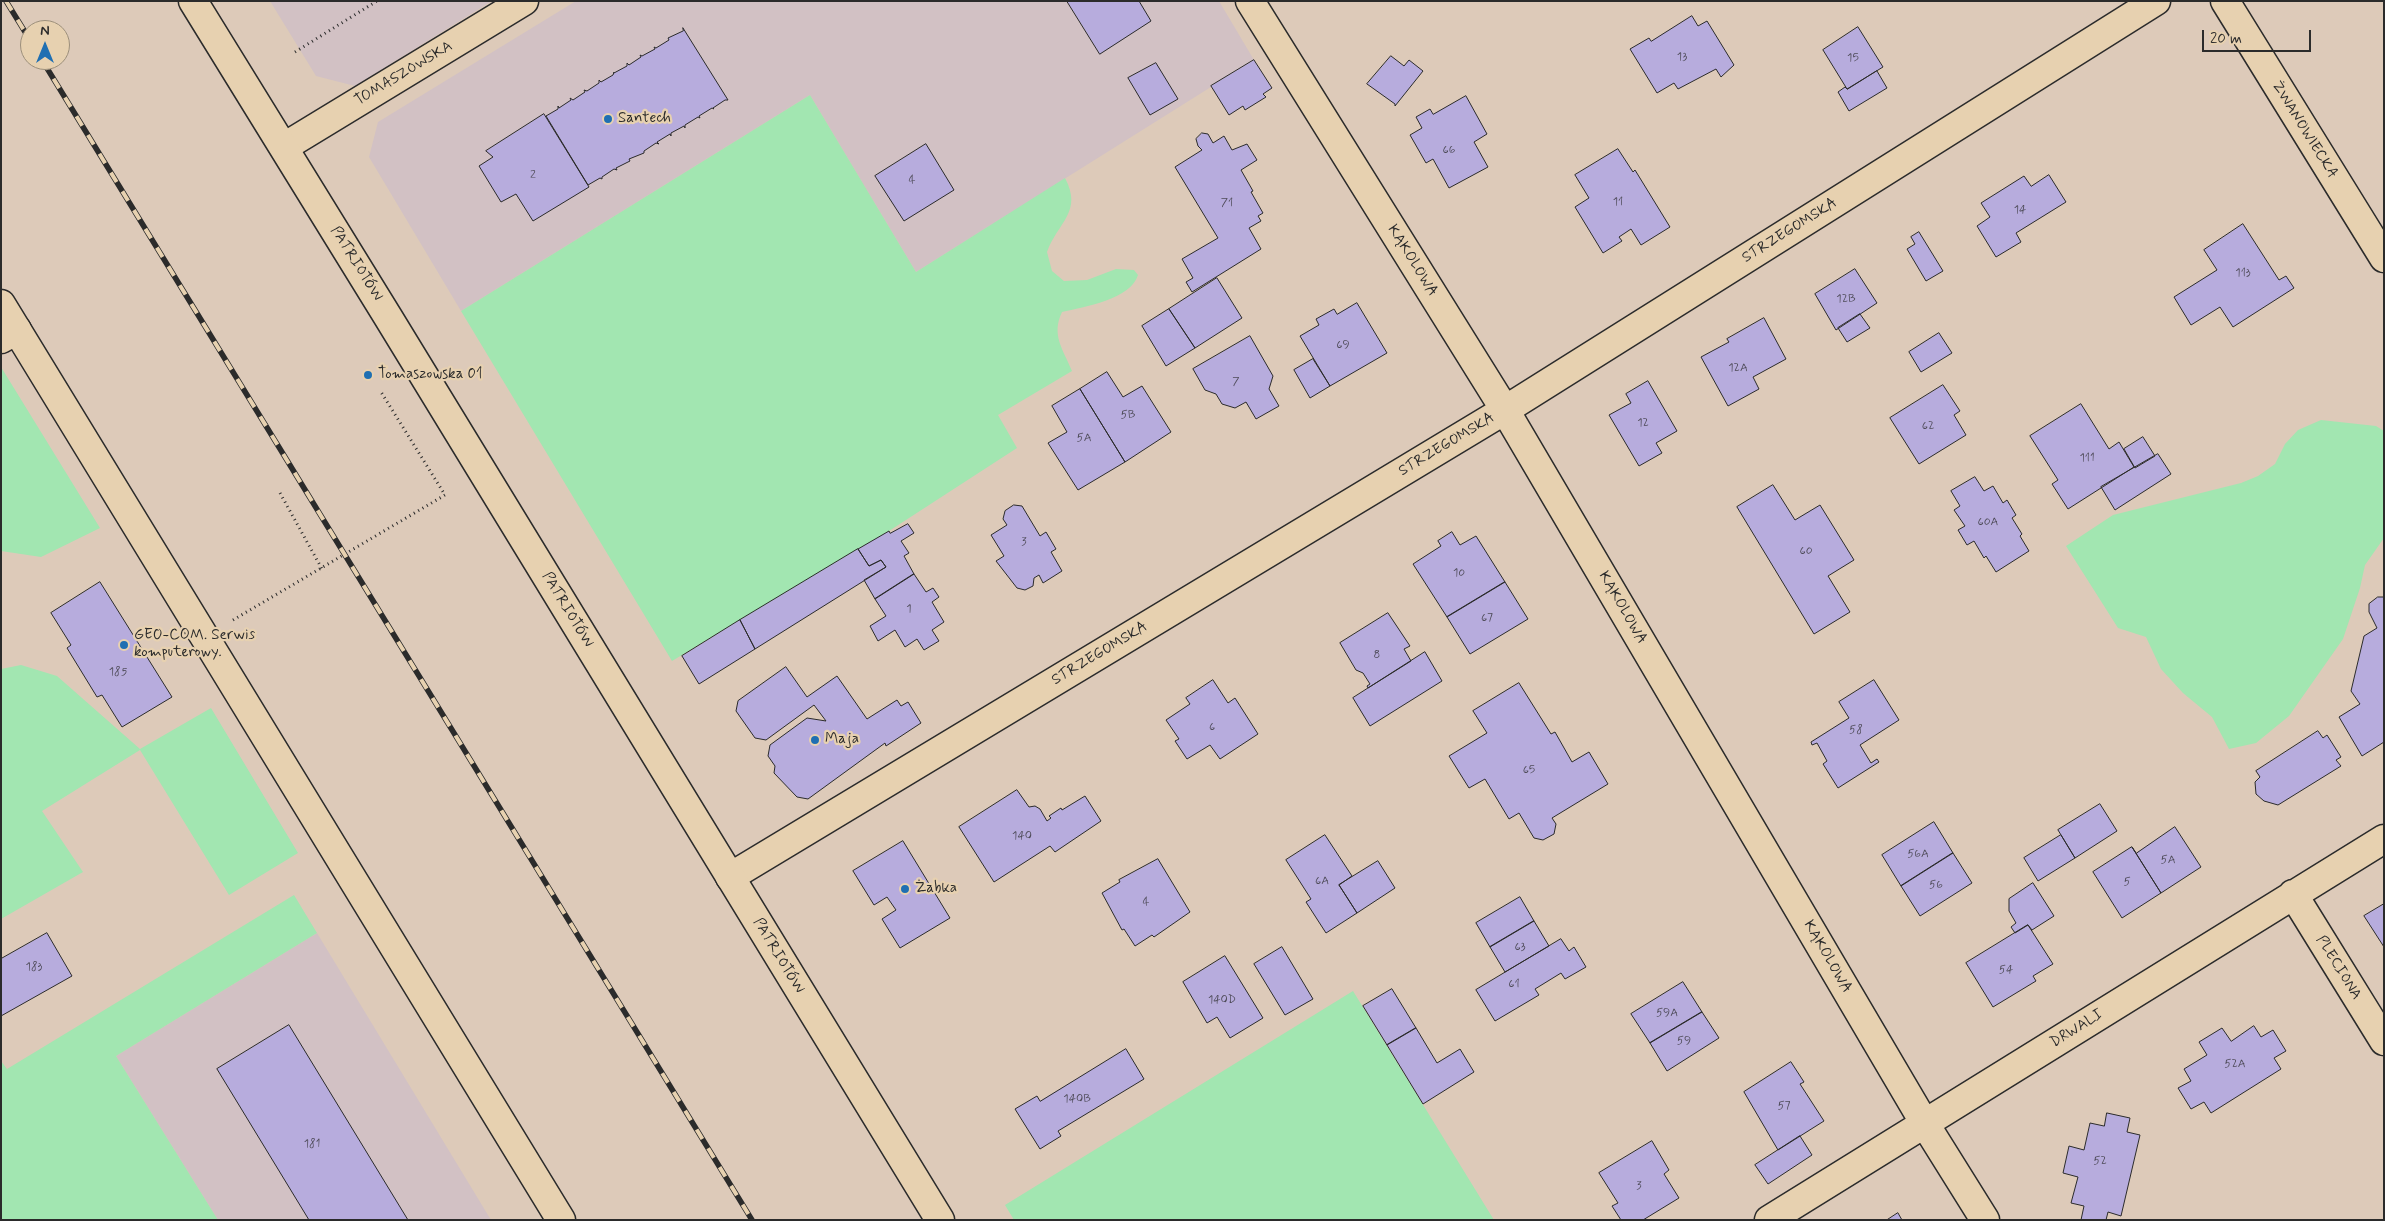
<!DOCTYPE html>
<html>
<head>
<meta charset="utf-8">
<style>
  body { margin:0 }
  #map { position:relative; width:2385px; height:1221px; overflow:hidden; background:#ddcab9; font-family:Mynerve,sans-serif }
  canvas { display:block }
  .frame { position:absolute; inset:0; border:2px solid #2b2b2b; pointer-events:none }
  .north { position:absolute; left:20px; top:20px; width:50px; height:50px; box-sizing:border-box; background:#e7d1b0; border:1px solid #9c8f7b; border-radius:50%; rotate:0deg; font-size:14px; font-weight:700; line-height:20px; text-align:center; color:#2b2b2b }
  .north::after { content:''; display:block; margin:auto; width:18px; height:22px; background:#1f6fb2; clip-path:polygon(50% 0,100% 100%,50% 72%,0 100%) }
  .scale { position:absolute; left:2202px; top:30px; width:109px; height:22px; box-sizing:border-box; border:2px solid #2b2b2b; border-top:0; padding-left:6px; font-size:15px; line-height:18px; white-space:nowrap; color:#2b2b2b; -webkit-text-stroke:4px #e7d1b0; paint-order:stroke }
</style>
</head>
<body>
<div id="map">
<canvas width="2385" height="1221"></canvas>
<div class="frame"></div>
<div class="north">N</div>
<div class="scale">20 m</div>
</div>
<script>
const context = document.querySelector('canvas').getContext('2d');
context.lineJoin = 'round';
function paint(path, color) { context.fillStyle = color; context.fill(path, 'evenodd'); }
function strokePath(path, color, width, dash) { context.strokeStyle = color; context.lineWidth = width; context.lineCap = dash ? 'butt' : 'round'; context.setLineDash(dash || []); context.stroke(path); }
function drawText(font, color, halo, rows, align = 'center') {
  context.font = font + ' Mynerve,sans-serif'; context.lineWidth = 4.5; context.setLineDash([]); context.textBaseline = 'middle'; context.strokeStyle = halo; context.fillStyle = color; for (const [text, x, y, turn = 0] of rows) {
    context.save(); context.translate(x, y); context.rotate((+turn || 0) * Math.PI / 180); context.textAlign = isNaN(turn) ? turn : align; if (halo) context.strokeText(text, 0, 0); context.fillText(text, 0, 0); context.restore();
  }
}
const built = new Path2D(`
  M270,1H492L355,86L316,76Z
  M576,1H1219L1254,60L916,272L810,95L461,311L369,157L378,122Z
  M317,933L491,1220H218L116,1056Z`);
const green = new Path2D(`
  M810,95L916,272L1065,178C1083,212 1058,222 1047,252L1052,271L1064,281L1087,280L1116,269L1134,270L1138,275C1131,299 1084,307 1062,312C1051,335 1063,349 1072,371L998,415L1017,448L889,531L672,661L461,311Z
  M1,367L100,528L41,557L1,551Z
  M2321,420L2376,426L2384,431V538L2365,565L2360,588L2343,639L2289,716L2256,743L2229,749L2212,717L2183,693L2161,669L2146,637L2118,628L2066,546L2113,515L2241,483L2258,476L2275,464L2285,444L2298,430Z
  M21,665L57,676L140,749L211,708L298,853L229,895L140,750L42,811L83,872L1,919V669Z
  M294,895L317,933L116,1056L218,1220H1V1061L7,1069Z
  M1353,991L1494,1220H1014L1005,1205Z`);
const building = new Path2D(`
  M1067,1H1139L1151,21L1100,54Z
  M1692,16L1698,26L1707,21L1734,65L1721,77L1716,69L1678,89L1674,83L1657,93L1630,49L1649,38L1651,41Z
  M1858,27L1883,67L1847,89L1823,50Z
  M683,28L728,100H725L713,108L714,109L712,108L699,116L700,118L698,117L685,125V128L684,126L671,133V136L670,134L657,142L659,144L656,143L644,151V153L629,159L630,161L616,168L617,170L614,169L602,177V179L600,178L588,185L546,116L558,109V106L559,108L571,100L570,98L573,100L585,92L584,90L587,91L599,83V80L601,82L613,75L614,72V73L627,66V63L629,65L641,57L640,55L642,56L655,49L654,47L656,48L669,40L668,38L683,31Z
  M1391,56L1404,66L1409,60L1423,71L1395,106V104L1367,84Z
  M1254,60L1272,88L1263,94L1266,97L1245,110L1243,106L1229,115L1211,86Z
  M1156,63L1178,99L1150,115L1128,78Z
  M1877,71L1887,88L1849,111L1838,92L1845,87L1847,89Z
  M1466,96L1487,134L1474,142L1488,167L1449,188L1433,159L1426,163L1410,135L1422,128L1416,117L1430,109L1433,114Z
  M544,114L589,187L533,221L516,194L501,202L479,166L493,157L486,151Z
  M1202,133L1208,134L1213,143L1224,136L1232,150L1247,144L1257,160L1241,170L1253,191L1251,192L1263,213L1258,216L1261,221L1249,228L1261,249L1192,292L1186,282L1193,278L1182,259L1218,238L1175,167L1202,150L1198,146L1196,139Z
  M926,144L954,190L904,221L875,176Z
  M1618,149L1633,172L1635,170L1670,227L1641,245L1631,229L1619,237L1622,241L1603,253L1575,207L1589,198L1575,175Z
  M2049,175L2066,202L2016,233L2021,242L1996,257L1977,226L1990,217L1981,203L2024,176L2031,186Z
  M2243,224L2279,280L2286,276L2294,288L2233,327L2220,307L2191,325L2174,297L2217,270L2204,250Z
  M1919,232L1943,271L1926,281L1907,249L1915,244L1911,237Z
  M1855,269L1877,303L1836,330L1815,294Z
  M1217,278L1242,318L1195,348L1169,309Z
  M1357,303L1387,353L1330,386L1300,336L1319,325L1316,319L1334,309L1337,314Z
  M1169,309L1195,348L1166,366L1142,326Z
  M1860,314L1870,328L1847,342L1838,328Z
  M1764,318L1786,359L1753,377L1759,389L1728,406L1701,357L1729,342L1727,339Z
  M1939,333L1952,353L1921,372L1909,352Z
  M1250,336L1273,376L1269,389L1279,406L1256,419L1246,402L1235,408L1222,404L1216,394L1205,390L1193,369Z
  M1313,359L1330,386L1310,398L1294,370Z
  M1107,372L1123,397L1142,386L1171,432L1125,462L1080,389Z
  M1648,381L1677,431L1656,443L1662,453L1639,466L1609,415L1631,403L1626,394Z
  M1943,385L1960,411L1954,415L1966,435L1919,464L1890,418Z
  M1080,389L1125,462L1078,490L1048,443L1067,432L1052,406Z
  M2081,404L2109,449L2119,442L2134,467L2068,509L2052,484L2058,480L2030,436Z
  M2143,437L2155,456L2135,468L2124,449Z
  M2158,454L2171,474L2115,510L2101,487Z
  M1975,477L1984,491L1993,486L2003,503L2007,500L2016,515L2012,518L2022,534L2020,536L2029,551L1996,572L1986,556L1984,558L1974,541L1967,545L1958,530L1965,526L1954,510L1960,506L1951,491Z
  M1773,485L1795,520L1820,505L1854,560L1828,576L1850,612L1814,634L1737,507Z
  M1014,505L1022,506L1040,536L1046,532L1056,549L1051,552L1062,571L1043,583L1039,575L1034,578L1033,586L1025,590L1017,588L996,561L1004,556L991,535L1007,525L1003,519L1005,511Z
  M908,524L914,533L901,541L909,553L904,556L914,574L875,599L864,580L886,567L881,560L869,566L858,549L889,531L890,533Z
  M1452,532L1460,545L1476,536L1505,582L1447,617L1413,564L1441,546L1438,541Z
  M858,549L869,566L881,560L886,567L755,649L740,620Z
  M914,574L926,592L933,588L939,597L932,602L944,622L932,630L939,641L924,650L917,639L905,647L895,630L878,641L870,626L886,616L875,599Z
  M100,582L172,697L122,727L102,695L97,697L67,648L71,645L51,613Z
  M1505,582L1528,619L1470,654L1447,617Z
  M2378,597H2384V742L2362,756L2339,717L2360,704L2351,691L2364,636L2377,628L2369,612V604Z
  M1388,613L1410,646L1404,649L1411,661L1368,688L1367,686L1370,684L1363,673L1356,670L1340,643Z
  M740,620L755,649L699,684L682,656Z
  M1425,652L1442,681L1370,726L1353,698Z
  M786,667L807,697L837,676L867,719L897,700L901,706L908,702L921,723L886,746L885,743L808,799L797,797L774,773L775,766L768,756L770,745L807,718L826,721L814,705L766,740L755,738L736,711L738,701Z
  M1213,680L1228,703L1235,698L1258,734L1220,759L1210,745L1187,759L1175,741L1179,739L1166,720L1190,704L1186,698Z
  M1874,680L1899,720L1860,745L1871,763L1877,759L1879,762L1838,788L1823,764L1827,761L1817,743L1812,745L1811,742L1849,718L1839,702Z
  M1519,683L1551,734L1555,732L1572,762L1589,752L1608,784L1552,818L1556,824L1554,834L1543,840L1534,838L1519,813L1509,819L1485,779L1469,788L1449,756L1487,733L1473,711Z
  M2318,731L2323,738L2327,735L2341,757L2336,760L2341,766L2278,805L2264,801L2256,794L2255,782L2260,777L2256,771Z
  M1017,790L1029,807L1035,806L1040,809L1047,821L1051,818L1049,816L1061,808L1062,810L1085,796L1101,821L1055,852L1050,846L994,882L959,827Z
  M2100,804L2117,831L2075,858L2058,830Z
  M1934,822L1953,853L1901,886L1882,855Z
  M2175,827L2201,867L2161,893L2132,847L2136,853Z
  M1325,835L1352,876L1339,885L1357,913L1326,933L1306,902L1311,899L1286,860Z
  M2061,835L2075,858L2038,881L2024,858Z
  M903,841L950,918L900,948L882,919L896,910L887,897L874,905L853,871Z
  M2132,847L2161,893L2122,918L2093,872Z
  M1953,853L1972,883L1920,916L1901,886Z
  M1158,859L1190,912L1154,937L1152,935L1135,946L1124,929L1122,930L1102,893L1120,882L1119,880Z
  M1378,861L1395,888L1357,913L1339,885Z
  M2033,883L2054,916L2032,930L2028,925L2015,933L2011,927L2016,923L2009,911V899Z
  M1520,897L1534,921L1490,947L1476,923Z
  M2384,904V947L2364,916Z
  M1534,921L1549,946L1505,972L1490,947Z
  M2028,925L2053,964L2033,976L2036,981L1993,1007L1966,963Z
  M47,933L72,976L1,1016V959Z
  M1561,939L1569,951L1574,947L1586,967L1565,979L1561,973L1535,989L1539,995L1495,1021L1476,990Z
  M1282,947L1313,999L1285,1015L1254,964Z
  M1225,956L1263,1018L1230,1038L1217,1017L1207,1023L1183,982Z
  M1683,982L1702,1012L1650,1043L1631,1014Z
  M1392,989L1416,1028L1387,1045L1363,1006Z
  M1702,1012L1719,1038L1667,1071L1650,1043Z
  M289,1025L408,1220H309L217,1069Z
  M2254,1026L2261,1037L2273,1030L2286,1051L2274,1058L2281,1069L2211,1113L2204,1102L2191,1109L2178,1088L2191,1081L2184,1069L2207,1055L2199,1042L2222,1028L2231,1041Z
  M1416,1028L1437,1063L1460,1049L1474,1072L1423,1104L1387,1045Z
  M1126,1049L1144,1079L1058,1131L1061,1136L1040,1149L1015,1109L1037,1096L1040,1101Z
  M1791,1062L1804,1082L1800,1084L1824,1121L1778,1150L1744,1092Z
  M2107,1113L2130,1118L2127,1132L2140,1135L2121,1216L2108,1212L2106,1220H2081L2084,1206L2071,1203L2078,1177L2063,1173L2069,1146L2084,1150L2090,1123L2104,1126Z
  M1800,1136L1812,1155L1768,1184L1755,1165Z
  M1652,1141L1669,1170L1664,1174L1679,1198L1643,1220H1621L1612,1206L1618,1203L1599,1173Z
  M1898,1213L1902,1220H1887Z`);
const path = new Path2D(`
  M295,52L377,1
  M280,493L322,569
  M233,620L445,495L381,392`);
const minor = new Path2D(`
  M1250,1L1505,410L1925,1124L1985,1220
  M2225,1L2384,258
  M284,147L524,1
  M1,339L17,330
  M730,877L1505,410L2156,1
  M2293,894L2384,1041
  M1769,1220L2384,839`);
const secondary = new Path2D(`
  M193,1L388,317L940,1220
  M1,304L561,1220`);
const rail = new Path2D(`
  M6,1L30,40
  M42,60L752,1220`);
const markers = [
  [608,119,5,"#1f6fb2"],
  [368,375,5,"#1f6fb2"],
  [124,645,5,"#1f6fb2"],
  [815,740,5,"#1f6fb2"],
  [905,889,5,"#1f6fb2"]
];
const numberNames = [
  ["13",1682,57],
  ["15",1853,58],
  ["66",1449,150],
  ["2",533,175],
  ["4",912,180],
  ["11",1618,202],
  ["71",1227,203],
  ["14",2020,210],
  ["113",2243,273],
  ["12B",1846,299],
  ["69",1343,345],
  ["12A",1738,368],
  ["7",1236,382],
  ["5B",1128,415],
  ["12",1643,423],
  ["62",1928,426],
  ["5A",1084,438],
  ["111",2087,458],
  ["60A",1988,522],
  ["3",1024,542],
  ["60",1806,551],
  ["10",1459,573],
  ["1",909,609],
  ["67",1487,618],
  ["8",1377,655],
  ["185",118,672],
  ["6",1212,727],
  ["58",1856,730],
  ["65",1529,770],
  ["140",1022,836],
  ["56A",1918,854],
  ["5A",2168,860],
  ["6A",1322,881],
  ["5",2127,882],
  ["56",1936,885],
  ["4",1146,902],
  ["63",1520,947],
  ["183",34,967],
  ["54",2006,970],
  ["61",1514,984],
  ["140D",1222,1000],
  ["59A",1667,1013],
  ["59",1684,1041],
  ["52A",2235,1064],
  ["140B",1077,1099],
  ["57",1784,1106],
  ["181",312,1144],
  ["52",2100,1161],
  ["3",1639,1186]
];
const streetNames = [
  ["TOMASZOWSKA",404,74,-31],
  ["ŻWANOWIECKA",2304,130,58],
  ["STRZEGOMSKA",1790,231,-32],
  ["KĄKOLOWA",1412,261,58],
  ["PATRIOTÓW",356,264,58],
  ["STRZEGOMSKA",1447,445,-31],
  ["KĄKOLOWA",1622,608,60],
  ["PATRIOTÓW",567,610,59],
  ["STRZEGOMSKA",1100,654,-31],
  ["PATRIOTÓW",778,956,59],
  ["KĄKOLOWA",1827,957,60],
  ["PLECIONA",2338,968,58],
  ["DRWALI",2077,1029,-32]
];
const poiNames = [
  ["Santech",618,119],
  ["Tomaszowska 01",378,375],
  ["GEO-COM. Serwis",134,636],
  ["komputerowy.",134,653],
  ["Maja",825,740],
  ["Żabka",915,889]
];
paint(built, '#d2c1c4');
paint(green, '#a2e6b1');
paint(building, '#b7acdd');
strokePath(building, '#2b2b2b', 1);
strokePath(minor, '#2b2b2b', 31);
strokePath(secondary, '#2b2b2b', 31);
strokePath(path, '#2b2b2b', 3, [1, 4]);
strokePath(minor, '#e7d1b0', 28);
strokePath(secondary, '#e7d1b0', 28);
strokePath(rail, '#2b2b2b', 5.5);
strokePath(rail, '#e7d1b0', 4, [11]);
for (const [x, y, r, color] of markers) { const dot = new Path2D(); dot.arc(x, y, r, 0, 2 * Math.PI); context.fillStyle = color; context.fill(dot); strokePath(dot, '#e7d1b0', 2); }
drawText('12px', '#4e4b58', null, numberNames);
drawText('15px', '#2b2b2b', '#e7d1b0', streetNames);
drawText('15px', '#2b2b2b', '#e7d1b0', poiNames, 'left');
</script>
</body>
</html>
